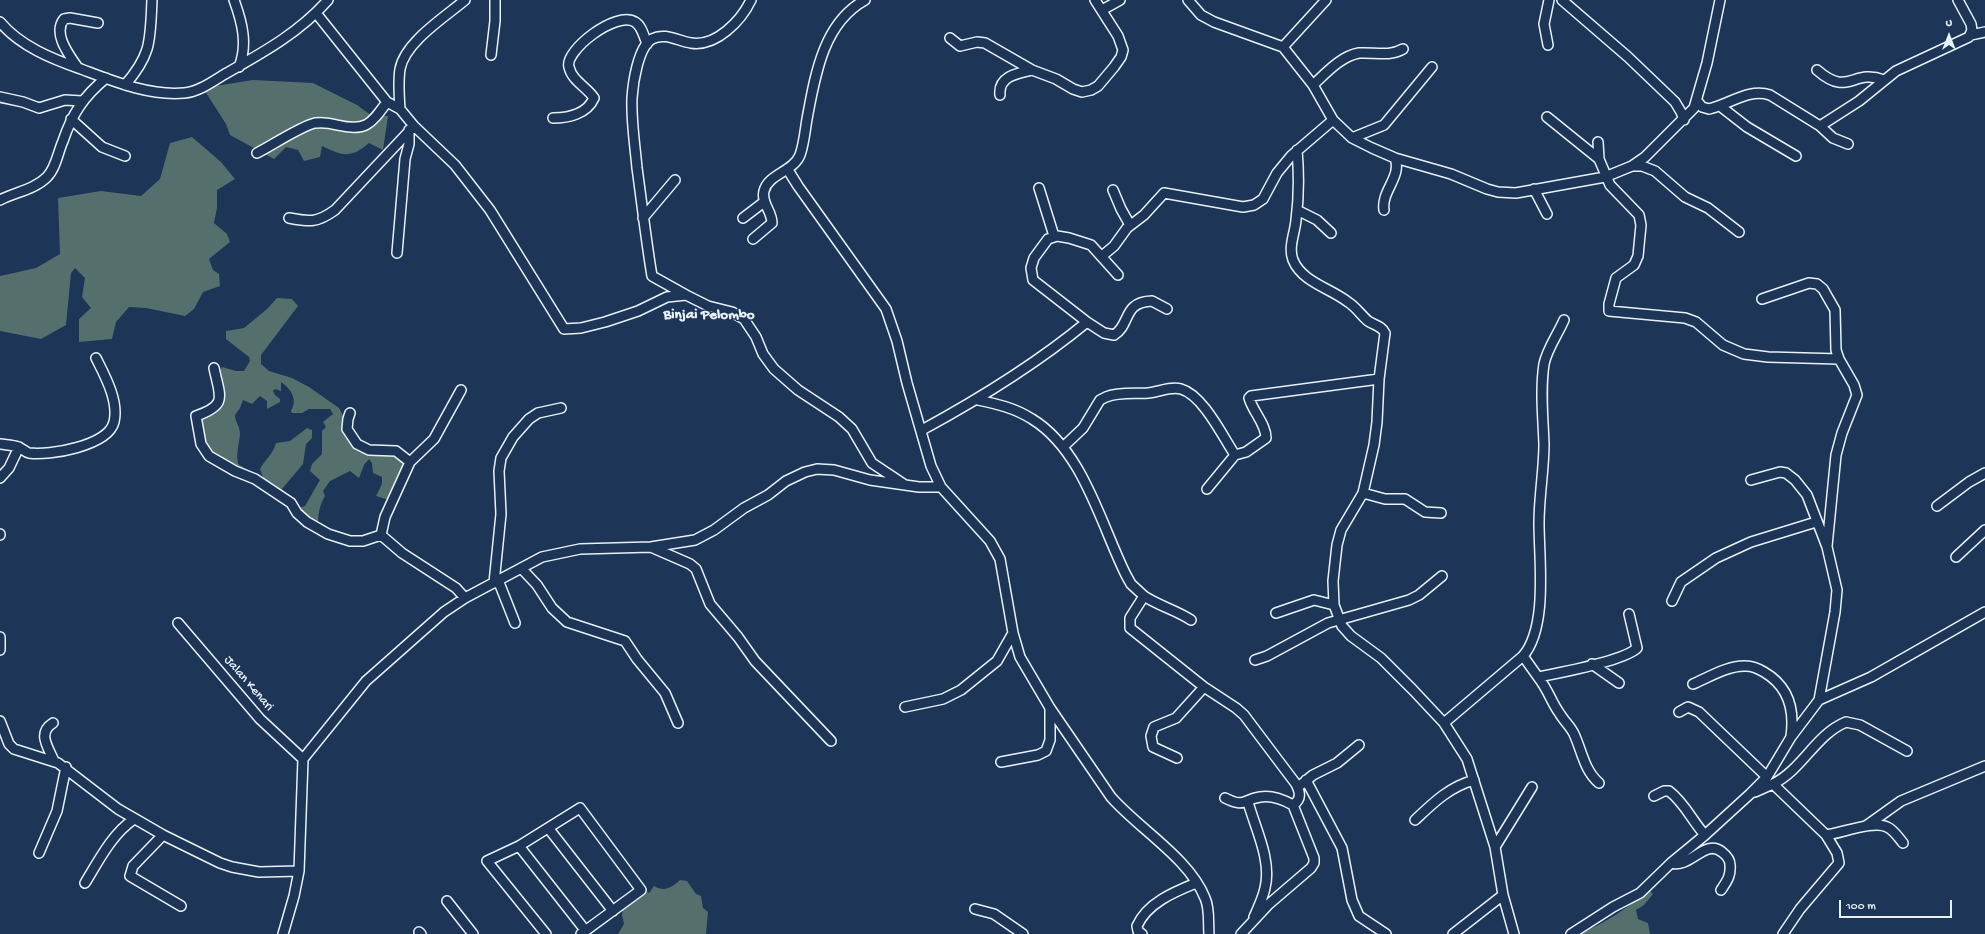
<!DOCTYPE html>
<html>
<head>
<meta charset="utf-8">
<style>
  body { margin:0 }
  #map { position:relative; width:1985px; height:934px; overflow:hidden; background:#1d3557; font-family:"Gochi Hand",sans-serif }
  canvas { display:block }
  .north { position:absolute; left:1929px; top:16px; width:40px; height:40px; -webkit-text-stroke:3px #1d3557; paint-order:stroke; rotate:0deg; font-size:11px; font-weight:700; line-height:16px; text-align:center; color:#e8f1f8 }
  .north::after { content:''; display:block; margin:auto; width:14px; height:18px; background:#e8f1f8; clip-path:polygon(50% 0,100% 100%,50% 72%,0 100%) }
  .scale { position:absolute; left:1839px; top:900px; width:113px; height:18px; box-sizing:border-box; border:2px solid #e8f1f8; border-top:0; padding-left:5px; font-size:12px; line-height:14px; white-space:nowrap; color:#e8f1f8; -webkit-text-stroke:3px #1d3557; paint-order:stroke }
</style>
</head>
<body>
<div id="map">
<canvas width="1985" height="934"></canvas>
<div class="north">U</div>
<div class="scale">100 m</div>
</div>
<script>
const context = document.querySelector('canvas').getContext('2d');
context.lineJoin = 'round';
function paint(path, color) { context.fillStyle = color; context.fill(path, 'evenodd'); }
function strokePath(path, color, width, dash) { context.strokeStyle = color; context.lineWidth = width; context.lineCap = dash ? 'butt' : 'round'; context.setLineDash(dash || []); context.stroke(path); }
function drawText(font, color, halo, rows, align = 'center') {
  context.font = font + ' "Gochi Hand",sans-serif'; context.lineWidth = 3; context.setLineDash([]); context.textBaseline = 'middle'; context.strokeStyle = halo; context.fillStyle = color; for (const [text, x, y, turn = 0] of rows) {
    context.save(); context.translate(x, y); context.rotate((+turn || 0) * Math.PI / 180); context.textAlign = isNaN(turn) ? turn : align; if (halo) context.strokeText(text, 0, 0); context.fillText(text, 0, 0); context.restore();
  }
}
const green = new Path2D(`
  M253,80L313,83L357,105L372,116H388L383,150L369,143C350,159 343,156 322,146L320,157L304,161L298,150L286,147L274,159L230,135L226,124L203,88Z
  M192,137L221,162L235,179L217,190V208L214,223L227,234L230,242L209,259L213,270L219,274L220,286L203,292L194,309L185,316L146,308L129,307L116,322L112,339L79,342V319L91,308L82,297L85,278L75,268L71,273L66,325L41,339L0,331V276L36,268L60,254L58,198L101,191L141,196L160,179L170,143Z
  M277,298L292,299L298,306L261,355V364L269,371L292,378L309,387L339,408L361,451L376,455L395,453L402,460L403,467L389,500L376,496L382,484V477L373,473L372,463L369,459L364,465L359,478L350,471L330,481L323,491L325,496C319,506 318,515 318,527L301,514L299,508L305,506L320,480L310,471L312,464L322,454V431L326,427L323,422L333,414L330,409H309L302,413H292L291,411C298,399 291,389 281,382V391L275,389L273,391L275,395L280,399V402L267,409V401L260,396L252,404L243,400L240,408L235,415C235,422 240,426 240,434C239,446 236,451 238,464L259,477L223,462L204,445L201,420C208,415 220,411 223,403L218,373L222,367L236,371H244L250,361L249,357L226,339V331L244,328L267,309Z
  M307,428L312,430V438L306,444L303,464L282,489L284,494L264,480L260,469C266,458 272,456 276,443L290,441Z
  M680,880L687,881L696,894L701,896L703,908L708,912L706,934H618L624,924L622,915L623,908L646,891L649,893L654,886C664,892 671,888 680,880Z
  M1648,889L1653,894L1644,905L1636,910L1638,919L1648,923L1650,934H1580C1605,922 1629,909 1648,889Z`);
const minor = new Path2D(`
  M234,0C242,22 248,44 239,67
  M751,0C741,21 716,47 691,43C678,41 665,32 652,39C638,47 633,83 632,98C631,121 635,145 637,168C642,204 646,240 652,276L686,295L708,306L732,312L744,319L756,337L763,354L774,369L798,390L839,417L852,429L872,463L905,485L919,487H941
  M1562,0L1628,57L1675,102L1681,112L1684,120
  M1102,10L1120,0
  M316,13L387,102L400,109L414,126L455,165L490,210L564,329L581,328L605,322L638,311L667,297L686,295
  M0,22C20,46 52,59 81,69C113,81 148,96 184,93C198,92 212,82 225,74C262,53 299,33 328,0
  M1971,35L1985,32
  M950,38L960,46L977,42L985,43L1032,70L1056,79L1073,89L1082,92L1091,90L1098,86L1114,67L1121,57L1123,50L1118,36L1095,0
  M1548,45L1544,24L1549,0
  M1283,47L1326,0
  M491,55L495,21V0
  M78,68C70,56 52,34 64,19L70,18L98,23
  M1817,70C1849,98 1852,68 1884,80
  M125,85C152,54 150,40 152,0
  M1313,85C1326,73 1341,56 1359,53C1374,52 1389,57 1403,49
  M1000,95C998,76 1018,73 1032,70
  M0,97L23,102L39,108L65,100L82,101
  M1698,102L1702,107L1709,109C1730,104 1749,88 1770,95L1820,126L1859,101L1896,71L1969,37L1972,30L1971,24L1958,0
  M1720,106L1747,127L1796,156
  M400,109C399,95 398,82 400,69C405,42 445,17 465,0
  M1547,117L1599,159L1610,185L1639,215L1641,225L1638,256L1634,265L1616,278L1609,304V311L1685,318L1696,322L1723,345L1744,354L1768,357L1839,359
  M553,118C568,118 587,114 594,98C587,87 572,81 569,67C564,51 616,10 635,22C642,26 644,37 647,44
  M71,119L102,147L125,156
  M1333,120L1352,138L1372,148L1395,158L1451,174L1487,189L1498,192L1516,193L1605,177L1632,166L1645,157L1694,108L1707,63L1720,0
  M1820,126L1833,138L1848,144
  M1352,138L1384,125L1432,67
  M1598,142L1599,159
  M1297,150C1299,173 1299,197 1296,220C1295,233 1288,247 1293,260C1302,282 1330,288 1348,302C1356,307 1361,315 1368,321C1374,325 1382,326 1385,333L1379,379L1377,422L1374,445L1363,493L1341,530L1337,545L1333,581L1334,605L1342,626L1351,636L1381,658L1413,690L1444,723L1467,759L1495,847L1503,895L1514,934
  M257,153C273,145 299,127 315,123C323,122 330,123 337,125C366,132 371,124 387,102
  M1632,166H1642L1655,171L1685,197L1708,208L1739,232
  M788,170L798,186L886,309L897,341L907,383L931,466L941,487L990,541L1000,559L1013,633L1020,657L1050,708L1111,797C1139,829 1189,858 1205,898C1210,909 1208,922 1209,934
  M1039,188L1054,236
  M1534,189L1547,214
  M1113,190L1121,209L1130,225
  M0,200C15,192 34,190 47,177C56,168 58,152 63,141C72,114 84,96 106,78
  M1297,210L1317,220L1331,233
  M1384,210C1381,191 1402,177 1395,158
  M289,218C310,222 317,223 335,210L414,126
  M643,218L675,180
  M743,218L764,202
  M753,239L772,223C772,211 761,203 764,191C768,174 793,172 800,155C804,144 805,131 807,119C815,76 823,23 865,0
  M397,253L405,159L409,144V130
  M1102,256L1114,246L1127,228L1144,215L1164,193L1243,207L1254,205L1263,199L1277,173L1291,156L1333,120L1313,85L1283,47L1214,22L1201,15L1188,0
  M1762,299L1809,283L1817,284L1823,289L1835,310L1836,350L1839,359L1854,385L1857,395L1842,433L1836,455L1827,546
  M1087,322L1033,280L1031,268L1034,258L1048,239L1057,236L1069,238L1091,245L1118,275
  M214,368C220,397 228,405 196,416L201,444L209,456L235,471L255,479L291,503L297,513L307,522L328,534L350,541H363L381,535
  M978,400C997,404 1015,408 1032,419C1083,450 1101,525 1126,575L1131,584L1144,596L1130,618V628L1204,687L1236,708L1244,715L1296,784C1300,792 1302,799 1293,805
  M350,413L348,419L347,429L357,444L369,450L396,451L410,462L385,517L381,535L402,553L456,588L465,598
  M922,430C979,399 1036,364 1087,322L1104,333L1114,335C1131,325 1122,302 1152,301L1167,309
  M0,444C6,445 13,445 18,447C22,448 25,452 29,453C49,456 108,446 114,422C119,401 105,376 96,358
  M1063,447L1083,428L1100,400L1106,397C1118,392 1135,394 1148,393C1159,392 1171,386 1181,389C1203,395 1223,437 1235,455L1207,489
  M1235,455L1246,452L1266,438C1266,424 1253,412 1249,398L1251,396L1379,379
  M410,462L434,439L461,390
  M0,478L9,468L19,447
  M1363,493L1385,499H1405L1425,512L1441,513
  M1937,506L1969,482L1985,473
  M0,534V535
  M651,547L690,564L696,569L710,604L738,637L755,661L831,741
  M1956,557L1985,530
  M521,568L537,585L552,608L567,622L625,641L637,659L665,693L678,723
  M498,580L515,623
  M494,583L501,514L499,471L501,458L513,437L529,419L538,413L561,408
  M1144,596C1159,606 1176,610 1191,620
  M1672,601L1681,582L1716,558L1751,542L1816,522
  M1276,613L1314,600L1334,605
  M178,623L260,719L303,759
  M0,637V650
  M1523,656C1548,627 1539,560 1539,523C1539,496 1544,470 1544,444C1543,417 1540,390 1544,364C1547,349 1558,334 1564,320
  M1255,660L1267,656L1328,623L1409,600L1419,595L1442,576
  M1592,664L1619,683
  M1538,677C1549,691 1551,702 1560,714C1564,721 1571,727 1574,734C1582,751 1584,770 1599,783
  M1693,684C1709,677 1729,665 1746,666C1753,666 1759,669 1764,672C1788,686 1795,708 1791,736
  M1819,700L1871,677L1985,612
  M905,707L943,699L961,690L997,661L1013,633
  M1679,712L1688,707L1699,712L1767,777
  M0,721L9,744L14,749L58,763L118,809L163,835L220,863L232,867L259,872L299,871
  M53,723C37,733 48,747 54,761
  M1444,723L1523,656L1538,677C1559,673 1624,661 1637,648L1629,614
  M1177,758L1153,747L1151,736L1154,727L1176,718L1204,687
  M1001,762L1038,755L1046,751L1050,740V708
  M1306,780L1342,848L1352,900L1359,916L1386,934
  M1302,784L1313,775L1337,763L1359,745
  M1773,784C1803,769 1815,735 1846,722L1860,725L1907,751
  M1755,792L1773,784L1826,835C1842,833 1874,820 1887,827C1894,830 1898,837 1903,843
  M1654,796L1664,791H1669C1685,803 1692,821 1705,835
  M1225,798C1245,808 1242,800 1260,797C1271,795 1284,800 1293,805L1314,858V863L1311,868L1269,904L1241,934
  M1248,802C1255,828 1272,860 1265,888C1263,898 1258,908 1254,917
  M1415,820C1433,803 1449,787 1474,780
  M1866,826L1901,801L1985,766
  M549,829L613,911
  M163,835L133,866L130,876L181,906
  M519,846L585,930
  M1495,847L1532,787
  M39,853L57,811L66,767
  M1671,863C1690,869 1705,838 1722,852C1726,855 1730,859 1730,865C1731,876 1727,881 1721,890
  M85,883C99,860 112,834 134,819
  M447,901L473,934
  M975,909L994,914L1023,934
  M419,932L421,934
  M283,934L294,896L299,871L303,759L366,681L444,612L465,598L542,557L580,549L651,547L695,540L714,530L744,508L768,495L786,481L805,472L817,469L834,470L870,480L905,485
  M546,934L487,861L519,846L580,808L641,890L581,934
  M1142,934L1138,931L1137,926C1147,903 1174,892 1196,883
  M1453,934L1503,895
  M1571,934L1613,907L1640,893L1671,863L1705,835L1750,794L1767,777L1791,737L1819,700L1835,612L1837,590L1827,547L1807,495L1795,480L1786,473L1780,472L1751,480
  M1783,934L1800,909L1839,863L1837,853L1826,835`);
const streetNames = [
  ["Jalan Kenari",248,684,49]
];
const quarterNames = [
  ["Binjai Pelombo",709,316]
];
paint(green, '#556f6c');
strokePath(minor, '#e8f1f8', 12);
strokePath(minor, '#1d3557', 9);
drawText('13px', '#e8f1f8', '#1d3557', streetNames);
drawText('bold 15px', '#e8f1f8', '#1d3557', quarterNames);
</script>
</body>
</html>
